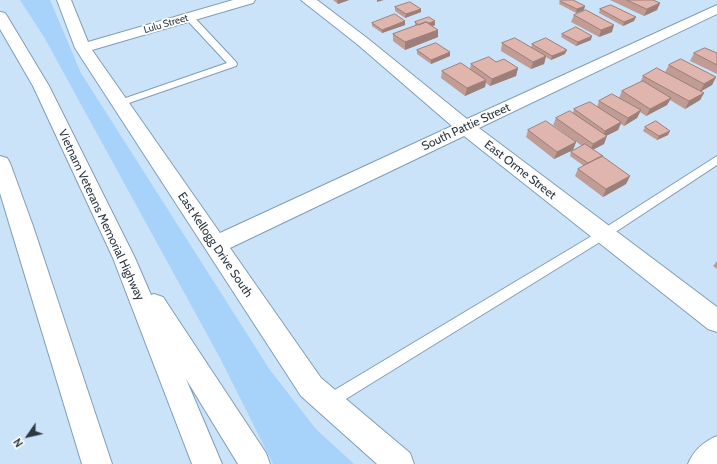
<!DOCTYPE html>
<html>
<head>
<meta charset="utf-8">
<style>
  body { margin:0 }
  #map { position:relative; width:717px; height:464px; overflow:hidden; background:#cbe3f9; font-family:Cabin,sans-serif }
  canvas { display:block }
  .north { position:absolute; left:8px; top:416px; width:40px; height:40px; -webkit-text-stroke:3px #fff; paint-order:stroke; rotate:236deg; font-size:11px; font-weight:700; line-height:16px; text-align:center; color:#2c3842 }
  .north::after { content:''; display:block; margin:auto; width:14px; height:18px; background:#2c3842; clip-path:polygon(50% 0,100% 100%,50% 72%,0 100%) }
</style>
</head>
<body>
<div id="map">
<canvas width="717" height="464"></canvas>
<div class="north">N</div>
</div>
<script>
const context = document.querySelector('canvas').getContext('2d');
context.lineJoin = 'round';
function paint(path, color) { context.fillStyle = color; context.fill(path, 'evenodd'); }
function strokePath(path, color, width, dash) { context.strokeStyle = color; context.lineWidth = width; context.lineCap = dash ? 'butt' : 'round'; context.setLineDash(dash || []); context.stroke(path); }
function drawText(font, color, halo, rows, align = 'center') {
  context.font = font + ' Cabin,sans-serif'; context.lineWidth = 3.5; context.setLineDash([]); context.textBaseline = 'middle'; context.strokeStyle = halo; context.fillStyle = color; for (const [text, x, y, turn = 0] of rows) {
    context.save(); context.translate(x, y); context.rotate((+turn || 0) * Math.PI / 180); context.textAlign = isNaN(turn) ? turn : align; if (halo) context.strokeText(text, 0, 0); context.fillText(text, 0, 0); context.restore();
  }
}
const green = new Path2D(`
  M20,0H50L81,73L270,370L316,429L354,464H273L220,358L44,37Z`);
const service = new Path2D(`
  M186,15H192L236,62L237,64L236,66L123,105H117L115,103L117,101L227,63L186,19Z
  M717,156V165L608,237L333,407L328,409L323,407L320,402L323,397L600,231Z`);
const minor = new Path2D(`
  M57,0H71L88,42L233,0H255L253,3L92,50L220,233L452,126L357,44L301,0H317L367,38L467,119L717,5V14L479,128L717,307V332L708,329L464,136L230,248L321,378L410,453L414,464H377L301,396L75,48Z
  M717,436V464H688C694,450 703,442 717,436Z`);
const motorway = new Path2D(`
  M0,12L5,13L7,16L49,86L135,258L151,295L154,294L163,297L266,453L270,464H238L186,379L222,464H192L113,258L33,86L0,29Z
  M0,156L7,158L10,163L33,226L112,464H82L0,193Z`);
const wall = new Path2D(`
  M333,0H349L338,4Z
  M610,0H653L660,3L657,10L644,16Z
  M560,1L584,10L576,13L559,4Z
  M395,7L421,9V12L405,18L395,11Z
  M600,9L634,21L623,26L599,13Z
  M574,15L612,32L599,37L571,22Z
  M405,21V25L382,33L372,26V23Z
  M415,22L435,25L433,26L438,37L405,50L393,41V34L415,26Z
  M562,34L591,40L576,46L561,37Z
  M502,43L531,48L532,44L565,54L551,60L546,57L544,64L531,69L501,51Z
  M417,50L450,56L431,64L417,54Z
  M694,53H717V74L690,61Z
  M496,62L518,68L516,76L490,86L486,83L485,87L465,96L441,78L442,71L470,69L471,64Z
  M669,65L716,77L712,85L701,91L704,93L700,100L685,109L670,100L667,105L646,116L640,112L637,118L624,126L621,124L618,130L606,136L604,144L593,150L602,157L630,176L626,184L603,197L575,176L578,169L584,166L570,156L571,152L582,146L553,125L556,118L573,113L574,109L597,107L599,101L619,98L622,91L640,83L643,76L665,72Z
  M645,127L668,135L657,140L643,131Z
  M528,130L576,142L573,150L554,159L526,137Z
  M717,261V269L713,266Z`);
const shadedWall = new Path2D(`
  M337,0H349L338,4Z
  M377,0H384L377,2Z
  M660,3L657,10L644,16L647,9Z
  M585,6L584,10L576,13L577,9Z
  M421,9V12L405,18L406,14Z
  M636,17L634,21L623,26L624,22Z
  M405,21V25L382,33V30Z
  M435,21V25L421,30V26Z
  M614,25L612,32L599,37L601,30Z
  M438,30V37L405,50V42Z
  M592,36L591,40L576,46L578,42Z
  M567,50L565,54L551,60L552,56Z
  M450,52V56L431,64V60Z
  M546,56L544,64L531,69L533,62Z
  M518,68L516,76L490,86L492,79Z
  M716,77L712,85L700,92L704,84Z
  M486,80L485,87L465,96L467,88Z
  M704,93L700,100L685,109L689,101Z
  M671,98L667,105L646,116L650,109Z
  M641,110L637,118L624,126L628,118Z
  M621,122L618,130L602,138L605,131Z
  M670,131L668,135L657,140L659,136Z
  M607,136L604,144L590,151L593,144Z
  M576,142L573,150L554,159L557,152Z
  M630,176L626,184L603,197L606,189Z`);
const building = new Path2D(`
  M561,0H573L585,6L577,9L560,1Z
  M627,0H653L660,3L647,9Z
  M410,2L421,9L406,14L395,7Z
  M611,5L636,17L624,22L600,9Z
  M586,10L614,25L601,30L574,15Z
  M395,14L405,21L382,30L372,23Z
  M429,17L435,21L429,23L426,22L419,25L415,22Z
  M426,22L438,30L405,42L393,34Z
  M576,27L592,36L578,42L562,34Z
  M515,38L546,56L533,62L502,43Z
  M546,38L567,50L552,56L532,44Z
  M436,43L450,52L431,60L417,50Z
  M705,48L717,53V65L694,53Z
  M489,57L496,62L504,59L518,68L492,79L471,64Z
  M681,59L716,77L704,84L669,65Z
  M461,63L486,80L467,88L442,71Z
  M657,68L704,93L689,101L643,76Z
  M643,81L671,98L650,109L622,91Z
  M612,94L641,110L628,118L599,101Z
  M590,102L621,122L605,131L574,109Z
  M570,111L607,136L593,144L556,118Z
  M546,121L576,142L557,152L528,130Z
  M656,121L670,131L659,136L645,127Z
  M585,144L603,156L588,163L571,152Z
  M602,156L630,176L606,189L578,169Z`);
const farStreetnames = [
  ["Lulu Street",166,24,-16]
];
const streetNames = [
  ["South Pattie Street",466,127,-25],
  ["East Orme Street",520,170,38],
  ["Vietnam Veterans Memorial Highway",101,215,65],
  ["East Kellogg Drive South",215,245,56]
];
paint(green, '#a7d3fb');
strokePath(service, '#819db7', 2);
strokePath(minor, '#819db7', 2);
strokePath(motorway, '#819db7', 2);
paint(service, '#fff');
paint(minor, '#fff');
paint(motorway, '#fff');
paint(wall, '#c09c95');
paint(shadedWall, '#9c7f79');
paint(building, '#dfb5ad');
strokePath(building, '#9c7f79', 1);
drawText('10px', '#2c3842', '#fff', farStreetnames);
drawText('12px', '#2c3842', '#fff', streetNames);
</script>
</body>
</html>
